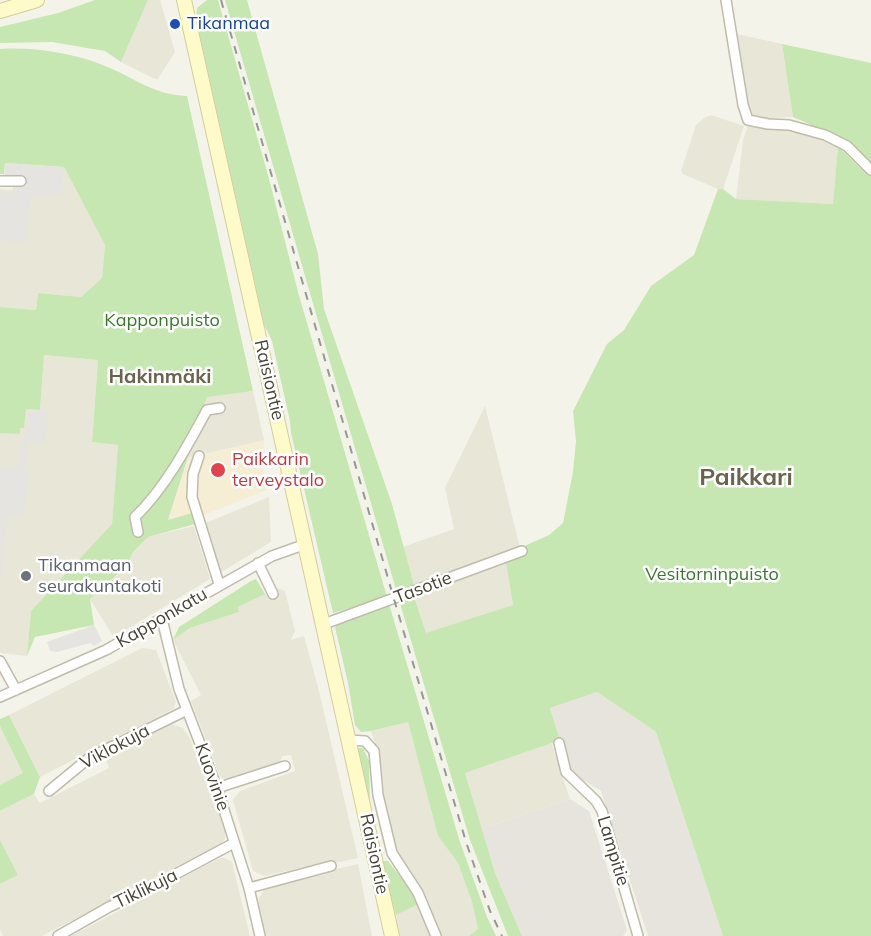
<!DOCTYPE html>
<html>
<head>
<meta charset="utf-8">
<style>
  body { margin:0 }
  canvas { display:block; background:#f4f3e9 }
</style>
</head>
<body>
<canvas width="871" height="936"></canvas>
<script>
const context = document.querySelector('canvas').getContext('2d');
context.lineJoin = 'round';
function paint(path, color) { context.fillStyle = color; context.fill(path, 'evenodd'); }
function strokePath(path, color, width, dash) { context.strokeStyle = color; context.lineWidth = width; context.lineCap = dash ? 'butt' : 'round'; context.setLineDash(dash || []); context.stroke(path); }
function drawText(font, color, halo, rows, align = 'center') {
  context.font = font + ' Mulish,sans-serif'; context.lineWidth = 5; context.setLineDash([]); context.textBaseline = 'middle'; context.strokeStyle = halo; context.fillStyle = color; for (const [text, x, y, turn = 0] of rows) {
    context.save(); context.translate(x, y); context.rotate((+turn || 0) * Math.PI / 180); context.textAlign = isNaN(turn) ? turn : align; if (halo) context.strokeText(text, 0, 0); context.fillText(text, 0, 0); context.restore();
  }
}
const residential = new Path2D(`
  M148,0H160L175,52L157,80L121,62Z
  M737,34L782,44L793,117L750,119Z
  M711,115L744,126L723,189H718L683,174L681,171L696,125L704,118Z
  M748,126L792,128L838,146L833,204L736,199L743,140Z
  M64,167L105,245L102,278L81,297L38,293L36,310L0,307V189L25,191Z
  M44,355L98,360L92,442L118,445L112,525L31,611L27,656L0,653V426L26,409L40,410Z
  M253,391L264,440L188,458L207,396Z
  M485,406L520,548L414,585L403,547L454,529L445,488Z
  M269,497L271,542L218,574L203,524Z
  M194,526L210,579L129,628L113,636L90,599L127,567L133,552L148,537Z
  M506,563L513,605L425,634L413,594Z
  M277,588L285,591L295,631L291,640L304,636L318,687L358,858L326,865L325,862L265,876L253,871L233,800L240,791L295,771L291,755L282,756L280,762L234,781L222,778L219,774L191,701L201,695L173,640L190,628L239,612L237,607Z
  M142,648L156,650L176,702L173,709L40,777L9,715Z
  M408,722L438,836L458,863L472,902L478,929L469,936H441L427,901L394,849L381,789L378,752L371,731Z
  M171,724L183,728L190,739L225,829V839L222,843L42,936H3L0,930V884L18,875L0,840V811L34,794L40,803L109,768L105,757Z
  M0,726L24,773L0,785Z
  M551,742L570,799L481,829L465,773Z
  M220,858H225L232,862L250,936H71Z
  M358,864L372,936H265L258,900L265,888L327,874L328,871Z
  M421,903L432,936H400L396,915Z`);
const commercial = new Path2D(`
  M264,440L263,468L267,490L197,518L168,521L188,458Z`);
const industrial = new Path2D(`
  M597,692L656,732L723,936H648L601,791L570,772L550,708Z
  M570,799L589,811L627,930L623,936H522L495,873L481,829Z`);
const green = new Path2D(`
  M95,0H148L121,62L105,51L52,42L0,43V27L58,13Z
  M207,0H218L268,175L298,292L387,597L333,613L291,433L290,421L272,341L264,324L196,18L197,8Z
  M225,0H247L318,254L324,309L392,504L414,585L397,593Z
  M782,44L871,63V163L846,140L793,117Z
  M0,49C35,47 73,53 105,66C136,78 150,94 187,96L253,391L207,397L168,520L196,512L199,523L148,537L133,552L127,566L90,599L94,625L35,637L27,656L31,611L112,524L118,445L92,442L98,360L44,355L40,410L26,409L24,428H20V434L0,433V307L36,310L38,293L81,297L102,278L105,245L64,167L5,163L4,174H0Z
  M838,146L859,167L871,175V936H723L656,732L597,692L550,708L560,740L465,773L495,873L522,936H508L470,840L399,600L413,594L426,633L513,605L506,563L523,556L520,548L549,535L563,523L573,472L576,441L573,411L607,344L624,330L651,286L694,255L718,189H723L736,199L833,204Z
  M256,579L265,594L238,607L239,612L190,628L173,640L179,627L251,581Z
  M389,604L460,842L487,917L496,936H469L478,929L472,902L458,863L438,836L408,722L371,731L361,732L355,725L348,683L335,627L339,623Z
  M9,715L40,777L34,794L0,811V785L23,773L0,726V719Z
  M357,748H363L369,761L370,805Z
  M0,840L18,875L0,884Z
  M382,861H388L421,903L396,915Z`);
const parking = new Path2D(`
  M5,163L64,167L60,196L30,195L27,242L1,241L0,243V192L12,193L13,187H20L21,181H4Z
  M28,412H47L46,442L28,443L25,470L28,477L24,517H7L0,584V468H18L21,444L26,437Z
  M94,625L102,641L94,646L90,643L57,652L50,651L47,642Z`);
const street = new Path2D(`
  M726,0L743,105L748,120L768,124L789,125L825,135L847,146L871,170
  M0,181H21
  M199,456L193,474L192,497L219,584
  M138,532L135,517C165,488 187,447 207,410L220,408
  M258,563L273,594
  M162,619L179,689L217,788L249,888L260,936
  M324,624L522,551
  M0,661L16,690
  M0,697L106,650L272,556L306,544
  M349,740L365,741L374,751L378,795L392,853L418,893L436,936
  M559,743L566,772L596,801L602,811L638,936
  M217,788L285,766
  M49,791L89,758L187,710
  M249,888L331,866
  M58,936L109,907L146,890L234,843`);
const secondary = new Path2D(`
  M184,0L392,936
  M0,11L37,0`);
const rail = new Path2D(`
  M221,0L394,599L466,842L490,911L502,936`);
const markers = [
  [175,24,6,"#1a4fb4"],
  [218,470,8,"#e0444e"],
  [26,576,6,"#6b7280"]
];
const transitNames = [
  ["Tikanmaa",187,24]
];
const parkNames = [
  ["Kapponpuisto",162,321],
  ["Vesitorninpuisto",712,575]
];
const streetNames = [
  ["Raisiontie",269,380,77],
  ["Tasotie",423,588,-21],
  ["Kapponkatu",162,618,-30],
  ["Viklokuja",115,747,-28],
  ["Kuovinie",212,777,70],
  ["Lampitie",613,851,73],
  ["Raisiontie",374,854,78],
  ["Tiklikuja",146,889,-26]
];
const healthNames = [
  ["Paikkarin",232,460],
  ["terveystalo",232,481]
];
const worshipNames = [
  ["Tikanmaan",38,566],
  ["seurakuntakoti",38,587]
];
const neighbourhoodNames = [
  ["Hakinmäki",160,377]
];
const districtNames = [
  ["Paikkari",746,478]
];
paint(residential, '#e8e6d7');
paint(commercial, '#f5edd4');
paint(industrial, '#e7e4dd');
paint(green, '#c6e7b2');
paint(parking, '#e5e4e0');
strokePath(street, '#bfbcab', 12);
strokePath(secondary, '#d3ce99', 16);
strokePath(street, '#fff', 9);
strokePath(secondary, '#fefac9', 14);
strokePath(rail, '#979797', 2, [8, 8]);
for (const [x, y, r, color] of markers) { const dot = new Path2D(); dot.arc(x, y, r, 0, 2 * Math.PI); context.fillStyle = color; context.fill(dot); strokePath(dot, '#fff', 2); }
drawText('18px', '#164399', '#fff', transitNames, 'left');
drawText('18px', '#3a792b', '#fff', parkNames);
drawText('18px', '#484437', '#fff', streetNames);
drawText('18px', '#be3a42', '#fff', healthNames, 'left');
drawText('18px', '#5b616d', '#fff', worshipNames, 'left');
drawText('bold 20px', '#6a644e', '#fff', neighbourhoodNames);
drawText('bold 24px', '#6a644e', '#fff', districtNames);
</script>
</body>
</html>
